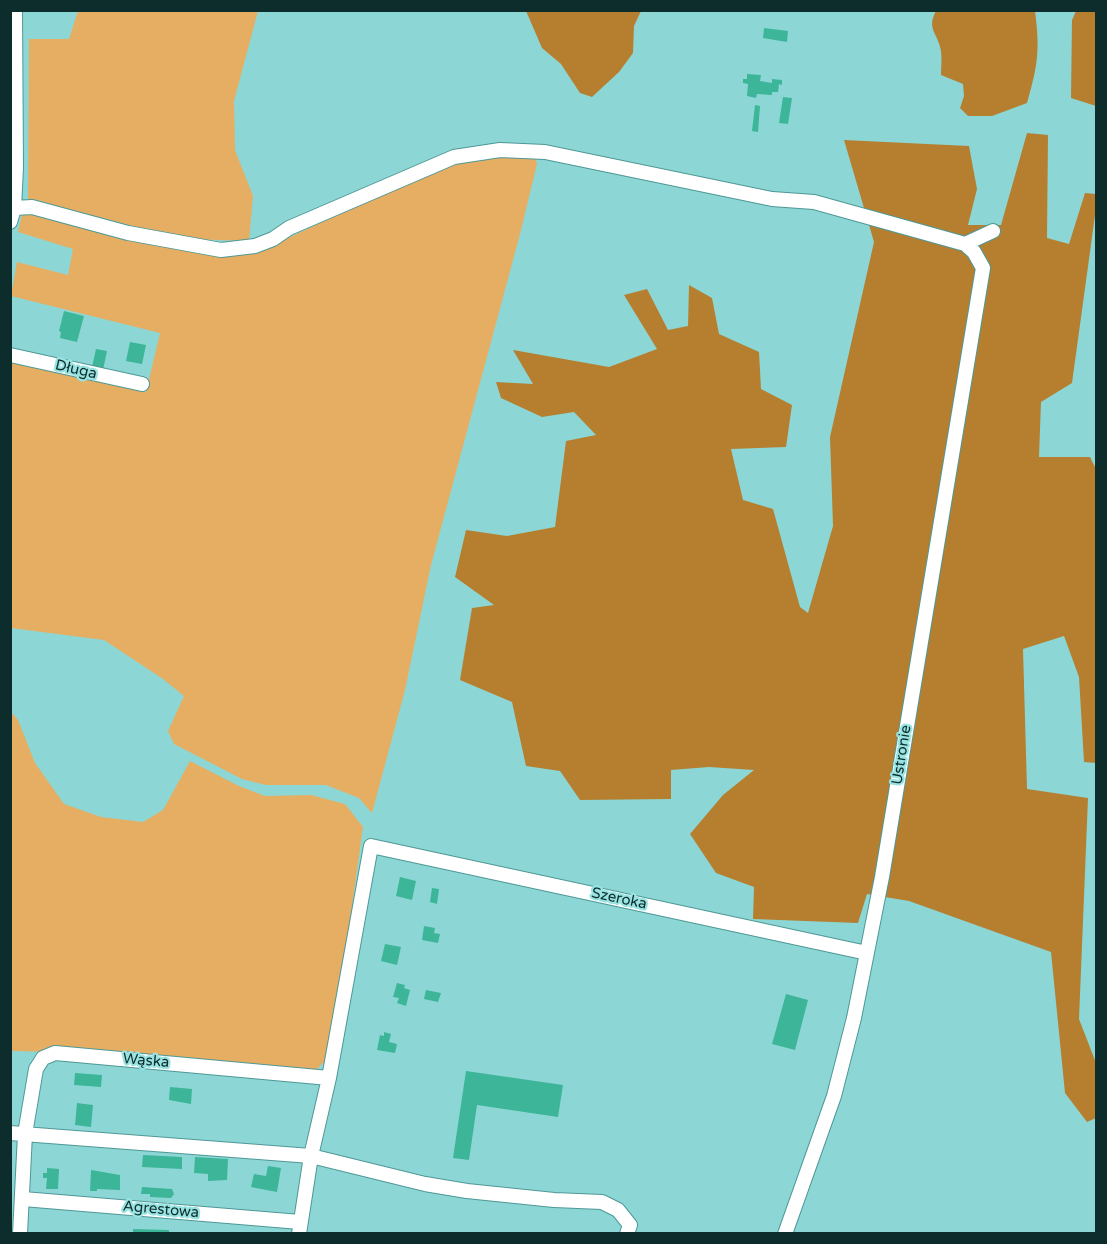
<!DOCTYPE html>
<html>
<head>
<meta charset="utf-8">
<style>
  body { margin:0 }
  #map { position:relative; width:1107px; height:1244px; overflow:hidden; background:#8cd7d5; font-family:"Varela Round",sans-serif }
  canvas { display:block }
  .frame { position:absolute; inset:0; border:12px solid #0d2d2c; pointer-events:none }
</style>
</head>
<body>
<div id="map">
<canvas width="1107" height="1244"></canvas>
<div class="frame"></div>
</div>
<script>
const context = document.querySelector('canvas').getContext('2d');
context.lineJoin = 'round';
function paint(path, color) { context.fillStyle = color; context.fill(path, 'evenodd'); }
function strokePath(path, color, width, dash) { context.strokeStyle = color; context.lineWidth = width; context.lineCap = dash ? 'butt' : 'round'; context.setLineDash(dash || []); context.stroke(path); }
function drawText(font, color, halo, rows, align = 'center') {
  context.font = font + ' "Varela Round",sans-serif'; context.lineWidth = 4.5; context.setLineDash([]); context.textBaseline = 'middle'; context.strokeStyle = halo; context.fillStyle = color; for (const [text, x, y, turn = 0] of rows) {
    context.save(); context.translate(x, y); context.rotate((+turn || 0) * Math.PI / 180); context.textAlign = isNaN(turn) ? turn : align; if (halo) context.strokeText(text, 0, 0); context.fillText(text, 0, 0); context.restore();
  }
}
const green = new Path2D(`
  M78,11H258L234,101L235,150L253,196L249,241L183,239L28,199L29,39H69Z
  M534,153L537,164L520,234L431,565L405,690L372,813L359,798L326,785H266L242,779L174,744L168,731L184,696L163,679L104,640L11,628V360L146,392L160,333L11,296L17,262L68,275L73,249L18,232L23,210L130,238L269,247L443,165L485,156Z
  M10,711L18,720L35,763L64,804L101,817L143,822L163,810L190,761L239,786L265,796L311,795L345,804L363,827L341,985L326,1060L313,1073L108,1053L11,1051Z`);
const forest = new Path2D(`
  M526,11L641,10V11L634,26L633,53L619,72L592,97L580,93L561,64L542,48Z
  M936,11H1035C1040,50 1038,65 1027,103L992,116H968L960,108L964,96L963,84L941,75C941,67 942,59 941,51C938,33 926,29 936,11Z
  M1076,11H1096V106L1071,98L1072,20Z
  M1027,133L1048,135L1047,238L1069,244L1085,193L1096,194V208L1072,383L1041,402L1039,457H1090L1096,469V763L1084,762L1079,677L1064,636L1023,649L1027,789L1088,798L1079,1019L1096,1063V1118L1087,1122L1065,1093L1051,952L909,901L867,894L858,923L753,919L754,887L716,873L690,834L723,795L754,770L709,767L671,770V799L580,800L560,771L526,766L512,702L460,680L472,608L494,605L455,577L466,530L507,536L555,527L566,441L596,435L574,412L542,417L501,398L496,382L533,384L513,350L609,367L657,349L624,295L647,289L668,330L688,326L689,285L712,298L719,334L759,352L761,389L792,405L786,447L731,449L743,500L773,509L800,607L808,613L833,526L830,437L874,242L844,140L969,146L977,189L968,225H1001Z`);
const building = new Path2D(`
  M764,28L788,31L787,42L763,38Z
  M747,74L761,75L760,81L772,83V79L782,80V85L779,84L778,92H772V95L757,94L756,98L747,96L748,84L743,83V79H747Z
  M783,97L792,98L788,124L779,123Z
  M755,105L760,106L758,132L752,131Z
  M64,311L84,316L77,342L60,338L61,332L59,331Z
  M130,342L146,345L142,364L126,361Z
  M96,349L107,351L103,370L92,367Z
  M400,877L416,881L412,900L396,896Z
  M432,888L439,889L437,904L430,902Z
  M424,926L435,928L434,933L440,934L438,943L422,940Z
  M385,944L401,947L397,965L381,961Z
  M397,983L405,985L404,988L410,990L406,1006L397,1003L399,998L393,997Z
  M426,990L441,993L438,1002L424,999Z
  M786,994L808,1000L795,1050L772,1044Z
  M384,1032L391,1034L389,1042L397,1044L395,1053L377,1050L380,1035L384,1036Z
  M466,1071L563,1085L558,1117L477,1105L469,1160L453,1158Z
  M75,1073L102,1075L101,1087L74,1085Z
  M170,1087L192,1089L191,1104L169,1100Z
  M77,1103L93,1105L91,1127L75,1125Z
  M143,1155L182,1157V1169L142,1167Z
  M195,1157L228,1159L227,1180L208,1181V1174L194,1173Z
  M268,1166L281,1168L277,1192L251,1187L254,1174L266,1176Z
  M47,1168L59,1169L58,1189H46L47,1178H43V1173H47Z
  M91,1170L120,1175V1190L97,1189V1191H90Z
  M142,1187L172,1189L174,1194L171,1198L150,1197V1194H141Z
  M133,1229L169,1230V1233H133Z`);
const street = new Path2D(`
  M14,208L32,207L128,233L221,250L255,246L273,239L289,228L454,157L500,150L545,152L772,199L814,202L965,244L974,252L983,268L882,877L854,1018L834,1096L785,1234
  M10,222L14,208L16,168L15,10
  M965,244L993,231
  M10,355L142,384
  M10,1133L311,1156L329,1078L371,846L867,953
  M23,1199L300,1222
  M20,1234L25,1134L36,1069L43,1058L55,1053L329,1078
  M299,1234L311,1156L425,1184L467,1191L554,1200L602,1202L618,1210L630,1225L627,1234`);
const streetNames = [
  ["Długa",76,370,13],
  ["Ustronie",902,755,-81],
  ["Szeroka",619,899,12],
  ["Wąska",146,1061,5],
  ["Agrestowa",161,1210,5]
];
paint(green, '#e5ae62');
paint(forest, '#b57f2f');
paint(building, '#3cb598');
strokePath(street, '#4e9896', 16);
strokePath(street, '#fff', 14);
drawText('15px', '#0d2d2c', '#99e4e2', streetNames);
</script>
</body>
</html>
